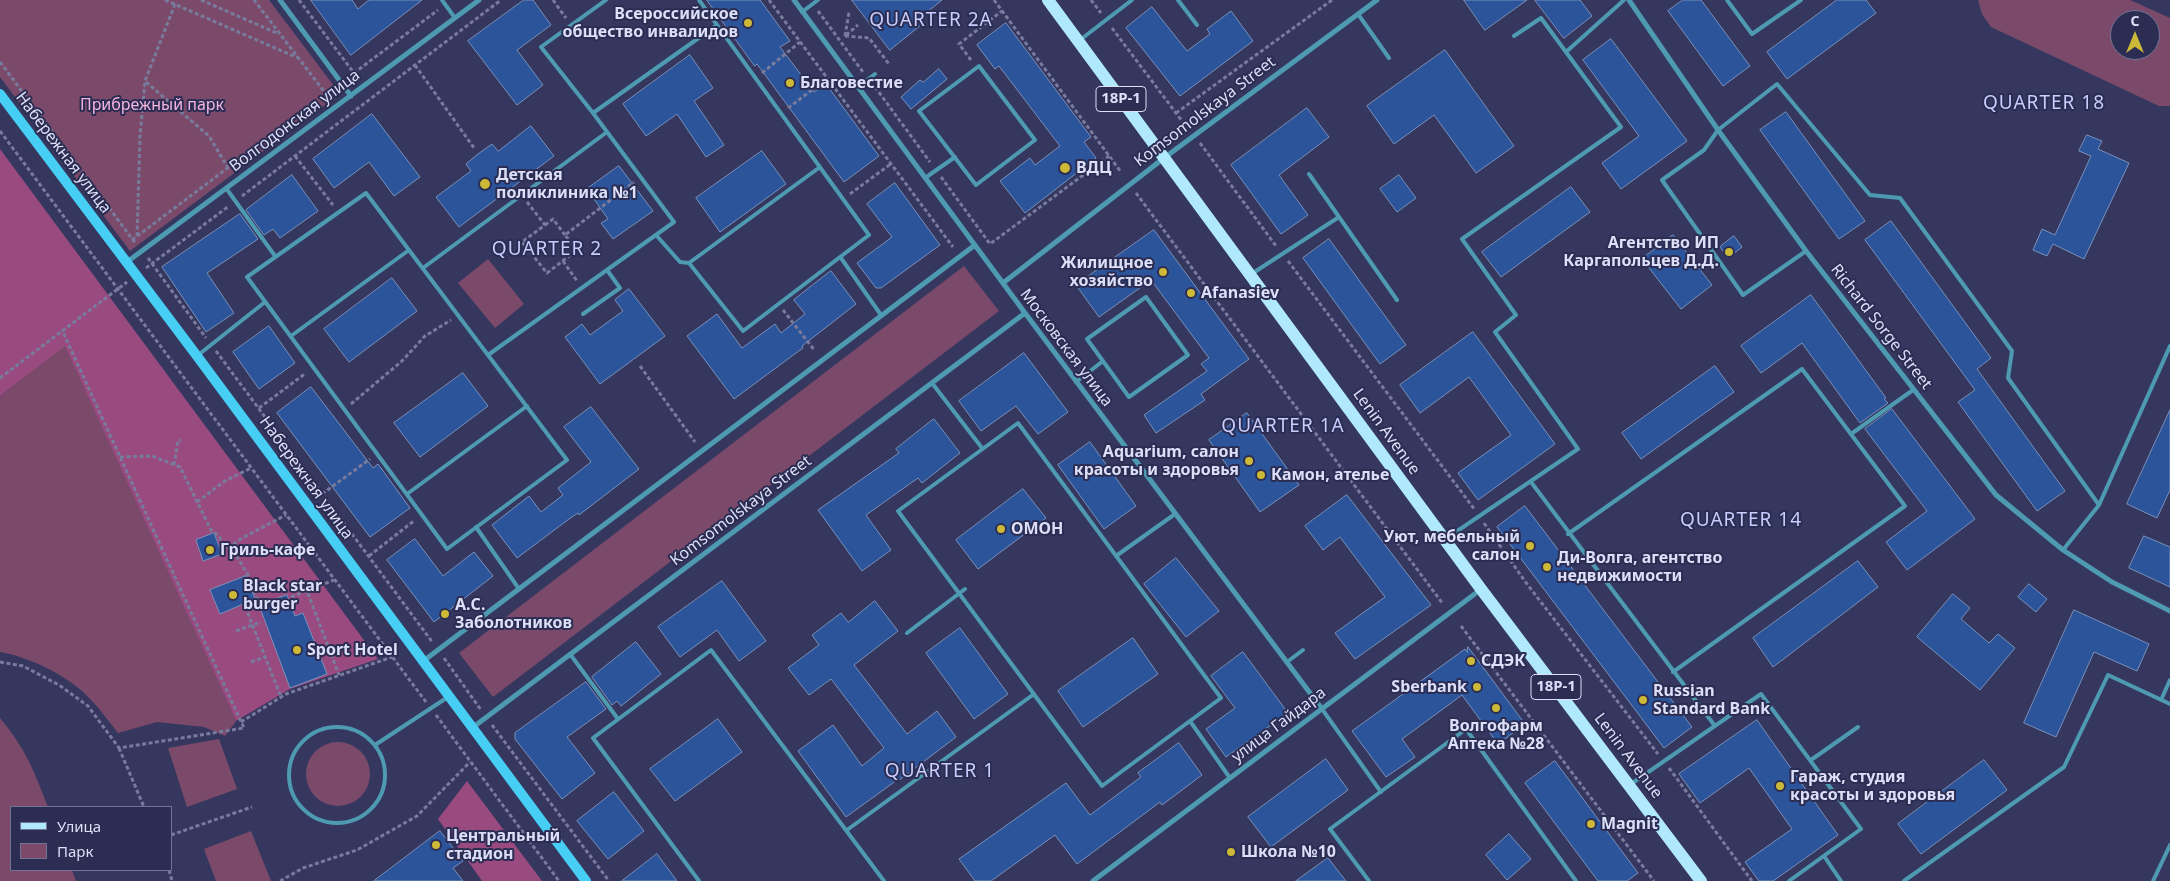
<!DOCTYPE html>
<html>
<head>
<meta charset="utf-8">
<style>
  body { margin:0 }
  #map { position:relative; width:2170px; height:881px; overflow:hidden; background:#36375f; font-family:"Noto Sans",sans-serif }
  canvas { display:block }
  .legend { position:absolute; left:10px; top:806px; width:162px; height:65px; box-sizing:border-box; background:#2c2d53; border:1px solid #727495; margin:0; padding:6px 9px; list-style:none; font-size:15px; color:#dcdff8 }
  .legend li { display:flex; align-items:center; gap:10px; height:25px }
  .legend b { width:25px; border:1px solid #727495 }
  .north { position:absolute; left:2110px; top:10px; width:50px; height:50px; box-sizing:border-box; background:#2c2d53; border:1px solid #727495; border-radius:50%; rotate:0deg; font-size:14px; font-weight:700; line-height:20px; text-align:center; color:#dcdff8 }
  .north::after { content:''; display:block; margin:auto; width:18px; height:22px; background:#ccb938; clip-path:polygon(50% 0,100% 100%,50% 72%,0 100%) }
</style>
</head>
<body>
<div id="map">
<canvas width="2170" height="881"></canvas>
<ul class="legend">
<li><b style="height:6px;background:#b1e9fc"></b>Улица</li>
<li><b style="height:14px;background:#7b4a6a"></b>Парк</li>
</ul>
<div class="north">С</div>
</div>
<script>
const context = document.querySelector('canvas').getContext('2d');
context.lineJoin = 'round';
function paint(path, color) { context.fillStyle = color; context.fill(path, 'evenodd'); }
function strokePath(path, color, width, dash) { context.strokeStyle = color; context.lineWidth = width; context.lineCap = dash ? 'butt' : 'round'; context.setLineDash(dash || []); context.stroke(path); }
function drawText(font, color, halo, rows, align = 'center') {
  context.font = font + ' "Noto Sans",sans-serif'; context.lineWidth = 4; context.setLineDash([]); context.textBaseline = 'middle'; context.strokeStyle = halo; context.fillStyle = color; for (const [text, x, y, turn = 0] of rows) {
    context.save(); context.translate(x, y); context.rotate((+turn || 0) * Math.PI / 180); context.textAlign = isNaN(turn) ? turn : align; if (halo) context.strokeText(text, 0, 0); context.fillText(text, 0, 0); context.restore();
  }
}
const green = new Path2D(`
  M0,0H269L340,94L130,251L0,77Z
  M1978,0H2130L2170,18V106H2159L1991,27L1982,14ZM2120,20H2150V50H2120Z
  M488,259L524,304L495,328L458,283Z
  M964,266L999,311L493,697L459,653Z
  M65,345L236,721L225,736L204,727L157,722L118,733C109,722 101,710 91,700C71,677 30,657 0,652V396Z
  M0,718C26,749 34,771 48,807H11V870H72L76,881H0Z
  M219,739L237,789L187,807L168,748Z
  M306 774a32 32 0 1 1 64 0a32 32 0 1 1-64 0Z
  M251,831L271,881H216L204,849Z`);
const forest = new Path2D(`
  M0,149L378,659L290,689L236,721L65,346L0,396Z
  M467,781L542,881H482L438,819Z`);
const building = new Path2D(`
  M311,0H352L358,9L369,0H422L351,55Z
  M524,0H533L551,25L517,50L543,85L517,105L468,41Z
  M707,0H760L790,41L780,47L814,92L826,84L879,156L844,182L757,64L755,66Z
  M852,0H942L917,20L921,25L890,50Z
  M1464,0H1527L1485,30Z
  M1535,0H1580L1592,16L1564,38Z
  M1683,0H1701L1750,66L1723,86L1668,11Z
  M1837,0H1866L1876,13L1787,79L1767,52Z
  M1152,7L1187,51L1210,34L1207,29L1231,11L1253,41L1180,96L1126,28Z
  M1006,23L1091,137L1084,142L1096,158L1025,213L1000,181L1030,158L1035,165L1060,146L999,66L995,69L977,45Z
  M1611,39L1687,141L1621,189L1602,163L1639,136L1583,60Z
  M1445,50L1514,146L1476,173L1434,115L1394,144L1367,106Z
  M690,55L713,88L694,101L724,145L706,157L677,114L646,136L623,104Z
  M939,69L947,79L911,109L901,97L920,80L923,82Z
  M1307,108L1329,137L1279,175L1308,215L1281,234L1231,165Z
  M1786,112L1865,221L1839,239L1760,130Z
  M372,114L420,177L394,196L369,162L334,188L313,159Z
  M531,126L554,156L459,227L436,197L471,171L466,164L478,154L492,144L498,151Z
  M2087,135L2102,141L2098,149L2129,163L2084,259L2053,244L2047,256L2033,250L2042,229L2055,235L2091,156L2079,151Z
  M762,151L786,184L720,232L696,198Z
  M619,166L653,211L613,239L601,223L608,219L587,189Z
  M292,175L318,211L280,238L273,229L264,235L246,210Z
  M1399,175L1416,198L1397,212L1380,189Z
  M895,183L940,245L881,288H876L857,263L892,237L867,204Z
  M1571,187L1590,212L1501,277L1482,252Z
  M240,214L258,239L207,273L234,313L206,332L162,267Z
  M1891,221L1991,358L1977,369L2065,491L2037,511L1958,402L1975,390L1865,240Z
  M1154,230L1249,359L1201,394L1205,400L1156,433L1144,415L1207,371L1201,364L1209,358L1151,280L1099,317L1076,285Z
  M1673,235L1712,285L1681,309L1642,259Z
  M1734,236L1742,247L1728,258L1720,247Z
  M1329,239L1406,345L1380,364L1303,258Z
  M831,271L856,304L802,346L803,348L796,353L734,399L687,336L717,314L742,348L775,324L781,333L805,314L794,300Z
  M392,278L417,311L349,362L324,329Z
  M629,289L665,336L600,384L565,337L582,324L590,335L623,311L615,300Z
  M1811,295L1886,398L1884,399L1888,403L1860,423L1802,343L1761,373L1741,346Z
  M269,326L295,363L259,389L233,352Z
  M1473,332L1555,444L1478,500L1458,473L1511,435L1469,377L1420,413L1400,385Z
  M1024,353L1068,412L1038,434L1016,406L981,431L959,401Z
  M1715,366L1734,392L1641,459L1622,433Z
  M463,373L488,406L420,457L394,423Z
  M311,387L373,468L378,464L410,508L370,537L277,413Z
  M591,407L639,469L579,515L578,513L569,519L517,558L492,525L529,496L541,512L563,495L558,488L591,462L564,427Z
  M1892,409L1975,519L1907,570L1886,542L1927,511L1865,429Z
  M2170,410V490L2157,518L2127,504Z
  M1247,413L1299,485L1260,512L1209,440Z
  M934,419L960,453L922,483L918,478L866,515L891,550L862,571L818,510L899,453L896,449Z
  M1090,442L1136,506L1104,529L1058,465Z
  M1023,489L1046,518L978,569L956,540Z
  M1347,495L1431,605L1355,659L1335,633L1385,597L1340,537L1323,550L1305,526Z
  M1525,506L1692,727L1664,748L1497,527Z
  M214,533L222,554L203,561L196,540Z
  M2144,536L2170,547V587L2129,568Z
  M415,539L443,576L474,552L493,576L434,622L387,560Z
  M1176,558L1219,611L1186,637L1144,584Z
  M1858,561L1878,587L1773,667L1753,638Z
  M246,576L255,599L220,614L210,590Z
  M722,581L766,641L739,661L717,630L680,657L658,627Z
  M2029,584L2047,599L2036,612L2018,597Z
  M1953,594L1970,608L1961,619L1989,643L1998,634L2015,648L1980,690L1917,637Z
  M287,595L295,616L303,613L327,674L290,688L259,605Z
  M875,601L898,631L854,665L907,734L937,711L956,737L898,781L897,780L846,817L798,751L833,725L862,766L884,748L831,679L809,695L788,668L819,645L812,635L841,613L848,622Z
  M2074,610L2149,644L2137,671L2094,652L2056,737L2024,723Z
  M960,628L1008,694L974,719L926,653Z
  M1133,638L1158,674L1083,727L1058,691Z
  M636,642L661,674L621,706L617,701L612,705L592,677Z
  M1468,647L1525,724L1498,744L1462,695L1402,739L1415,757L1386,777L1352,731L1465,649L1467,652Z
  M1243,652L1288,713L1226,757L1206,729L1235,708L1211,676Z
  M586,682L606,709L567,737L595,773L562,799L515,739V733Z
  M718,719L742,752L675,801L650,769Z
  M1757,720L1838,835L1773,881H1759L1745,862L1792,829L1749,768L1700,803L1679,774Z
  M1179,743L1202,775L1162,805L1160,802L1077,864L1055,835L991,881H975L959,859L1066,783L1090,815L1141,777L1138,773Z
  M1326,759L1348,790L1271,847L1248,817Z
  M1984,760L2007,790L1921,854L1898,824Z
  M1555,761L1638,873L1627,881H1598L1525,783Z
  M614,792L644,831L608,859L577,821Z
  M440,831L463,861L453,868L463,881H374Z
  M1509,834L1531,859L1507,880L1486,855Z
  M657,854L677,881H622Z
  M1328,858L1346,881H1296Z`);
const path = new Path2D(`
  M165,0L298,58
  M201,0L279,34
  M299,0L354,73L438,10
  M553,0L566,18
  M769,0L953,247
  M994,0L1121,172
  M1091,0L1101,13
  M818,11L863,72
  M1112,28L1185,125
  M846,35L858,25
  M845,36L869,38L889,64
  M845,36L849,12
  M971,60L959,44L1002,11
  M0,62L136,244
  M415,65L474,148
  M762,73L800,42
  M146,82L209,136L228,168
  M875,87L930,162
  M788,108L828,78
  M1176,113L1332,0
  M0,131L426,702
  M1200,143L1276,246
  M295,156L333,205
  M941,177L990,244L1109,156
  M1136,193L1443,604
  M850,194L892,163
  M242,196L501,0
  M527,202L545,225L522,242L547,273L577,250L565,235L634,182
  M545,225L553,219L565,235
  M137,236L140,136L145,81L175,4
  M132,240L326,94L254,0
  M148,258L206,338
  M563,261L577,281
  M1288,261L1475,510
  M146,268L229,206
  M783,310L815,351
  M216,351L433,643
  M640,366L695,442
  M0,378L127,282
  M351,404L402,361L425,336L451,320
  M259,408L306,373
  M120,457L152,456L180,467L211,530L218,535L223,543L236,555L248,575L258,601L245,606L281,697
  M174,465L178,441L181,440
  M322,494L370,459
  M197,502L225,481L251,468
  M1484,523L1527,584L1658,754
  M228,548L242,538L286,515
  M369,556L415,520
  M307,591L334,580
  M291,597L307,591L339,675
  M1461,626L1654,881
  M236,631L261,622
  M444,658L481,710
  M0,662L23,666L59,685L88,706L119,748L244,728L62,330
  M251,662L265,657
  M436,715L559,881
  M241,722L286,694L392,657
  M492,725L609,881
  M119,748L144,807
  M1669,768L1752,881
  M171,835L252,807
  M169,870L172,881
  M280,881L303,868L357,850L417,816L470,762`);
const lane = new Path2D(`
  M442,0L455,18
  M1178,0L1197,25
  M1727,0L1752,34L1801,0
  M802,12L818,0
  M1358,14L1389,58
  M1080,40L1132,0
  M1566,52L1624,0
  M979,66L1035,140L976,185L919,111Z
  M858,87L875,74
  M593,113L717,25
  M1309,174L1397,300
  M925,178L955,157
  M226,188L275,256
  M366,193L567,460L447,549L247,277Z
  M656,235L680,262L689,263L743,331L869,235L699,0
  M1806,251L1743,295L1662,180L1704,150L1718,130L1777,84L1870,195L1900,198L2012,351L2008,378L2099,505
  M841,258L881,315
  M689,263L820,167
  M423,268L607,132
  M1253,273L1339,217
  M1146,297L1188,355L1129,397L1087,339Z
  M583,314L620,288L607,270
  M291,336L409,250
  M488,355L674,222L593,113L541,47L606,0
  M197,356L265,302
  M1076,382L1103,361
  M932,383L982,448
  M1018,423L1221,698L1102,786L898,511Z
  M1851,434L1913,390
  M1531,482L1715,726
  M407,494L527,406
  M476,527L519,589
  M1568,534L1802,369L1905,506L1673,672
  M1447,538L1578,449L1495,332L1516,315L1462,239L1621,127L1541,18L1514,36
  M2063,550L2099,505L2170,346
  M1116,556L1175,514
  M907,633L965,589
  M570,654L618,719
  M1287,662L1303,650
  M2161,700L2170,680
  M1322,709L1381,792
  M1190,721L1230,778
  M289 775a48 48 0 1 1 96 0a48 48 0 1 1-96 0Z
  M375,745L448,697
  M1811,760L1858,727
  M1631,784L1761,694L1861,829L1789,881
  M847,830L1034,694
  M1824,856L1841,881
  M699,881L593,738L711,650L884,881
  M1369,881L1330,829L1466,729L1576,881
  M1904,881L2064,767L2108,675L2170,704
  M2153,881L2170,845`);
const street = new Path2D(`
  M280,0L351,96
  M794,0L1025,313L1322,709
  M1629,0L1718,130L1806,251L1996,495L2063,550L2112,582L2170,611
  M127,262L479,0
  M1003,283L1164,158L1377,0
  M422,662L975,245
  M472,728L1025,313
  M1093,881L1480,590`);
const secondary = new Path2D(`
  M0,94L197,356L586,881`);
const primary = new Path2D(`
  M1048,0L1481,589L1701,881`);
const markers = [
  [748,23,5,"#ccb938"],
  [790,83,5,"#ccb938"],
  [1065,168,6,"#ccb938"],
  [485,184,6,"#ccb938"],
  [1729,252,5,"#ccb938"],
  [1163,272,5,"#ccb938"],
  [1191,293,5,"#ccb938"],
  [1249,461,5,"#ccb938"],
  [1261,475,5,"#ccb938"],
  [1001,529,5,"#ccb938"],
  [1530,546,5,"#ccb938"],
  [210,550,5,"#ccb938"],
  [1547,567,5,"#ccb938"],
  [233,595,5,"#ccb938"],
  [445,614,5,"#ccb938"],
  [297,650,5,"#ccb938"],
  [1471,661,5,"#ccb938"],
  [1477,687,5,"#ccb938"],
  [1643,700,5,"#ccb938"],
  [1496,708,5,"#ccb938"],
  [1780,786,5,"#ccb938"],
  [1591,824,5,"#ccb938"],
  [436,845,5,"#ccb938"],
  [1231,852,5,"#ccb938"]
];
const shields = [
  [1121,99,50],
  [1556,687,50]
];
const shieldNames = [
  ["18Р-1",1121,99],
  ["18Р-1",1556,687]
];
const poiNames = [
  ["Всероссийское",738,14,"right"],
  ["общество инвалидов",738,32,"right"],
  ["Благовестие",800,83],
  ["ВДЦ",1076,168],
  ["Детская",496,175],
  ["поликлиника №1",496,193],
  ["Агентство ИП",1719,243,"right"],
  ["Каргапольцев Д.Д.",1719,261,"right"],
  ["Жилищное",1153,263,"right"],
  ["хозяйство",1153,281,"right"],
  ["Afanasiev",1201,293],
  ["Aquarium, салон",1239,452,"right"],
  ["красоты и здоровья",1239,470,"right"],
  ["Камон, ателье",1271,475],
  ["ОМОН",1011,529],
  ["Уют, мебельный",1520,537,"right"],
  ["салон",1520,555,"right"],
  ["Гриль-кафе",220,550],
  ["Ди-Волга, агентство",1557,558],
  ["недвижимости",1557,576],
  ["Black star",243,586],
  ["burger",243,604],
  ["А.С.",455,605],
  ["Заболотников",455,623],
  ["Sport Hotel",307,650],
  ["СДЭК",1481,661],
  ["Sberbank",1467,687,"right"],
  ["Russian",1653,691],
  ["Standard Bank",1653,709],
  ["Волгофарм",1496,726,"center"],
  ["Аптека №28",1496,744,"center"],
  ["Гараж, студия",1790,777],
  ["красоты и здоровья",1790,795],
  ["Magnit",1601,824],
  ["Центральный",446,836],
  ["стадион",446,854],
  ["Школа №10",1241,852]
];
const parkNames = [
  ["Прибрежный парк",152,105]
];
const streetNames = [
  ["Komsomolskaya Street",1205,112,-37],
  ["Волгодонская улица",295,121,-37],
  ["Набережная улица",63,153,53],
  ["Richard Sorge Street",1881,327,52],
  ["Московская улица",1066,348,53],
  ["Lenin Avenue",1386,432,54],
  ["Набережная улица",306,478,54],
  ["Komsomolskaya Street",741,511,-37],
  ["улица Гайдара",1279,725,-37],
  ["Lenin Avenue",1628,756,53]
];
const quarterNames = [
  ["QUARTER 2A",931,21],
  ["QUARTER 18",2044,104],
  ["QUARTER 2",547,250],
  ["QUARTER 1A",1283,427],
  ["QUARTER 14",1741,521],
  ["QUARTER 1",940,772]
];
paint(green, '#7b4a6a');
paint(forest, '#994b80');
paint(building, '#2b549b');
strokePath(building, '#7891ba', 1);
strokePath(path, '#797b9d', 3, [4, 2.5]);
strokePath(lane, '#4d9ab1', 4);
strokePath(street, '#4d9ab1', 5);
strokePath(secondary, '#47cef4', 10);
strokePath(primary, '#b1e9fc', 12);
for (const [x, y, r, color] of markers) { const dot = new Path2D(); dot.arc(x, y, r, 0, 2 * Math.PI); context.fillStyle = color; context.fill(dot); strokePath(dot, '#2c2d53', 2); }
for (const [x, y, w] of shields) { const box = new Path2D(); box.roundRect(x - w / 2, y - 12.5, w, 25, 4); context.fillStyle = '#2c2d53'; context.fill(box); strokePath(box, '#dcdff8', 1); }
drawText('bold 15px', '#dcdff8', null, shieldNames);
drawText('bold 16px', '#dcdff8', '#2c2d53', poiNames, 'left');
drawText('16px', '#f5b4de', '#2c2d53', parkNames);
drawText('16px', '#dcdff8', '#2c2d53', streetNames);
context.letterSpacing = '1px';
drawText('19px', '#c8cdfd', '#2c2d53', quarterNames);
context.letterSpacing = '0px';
</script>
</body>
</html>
